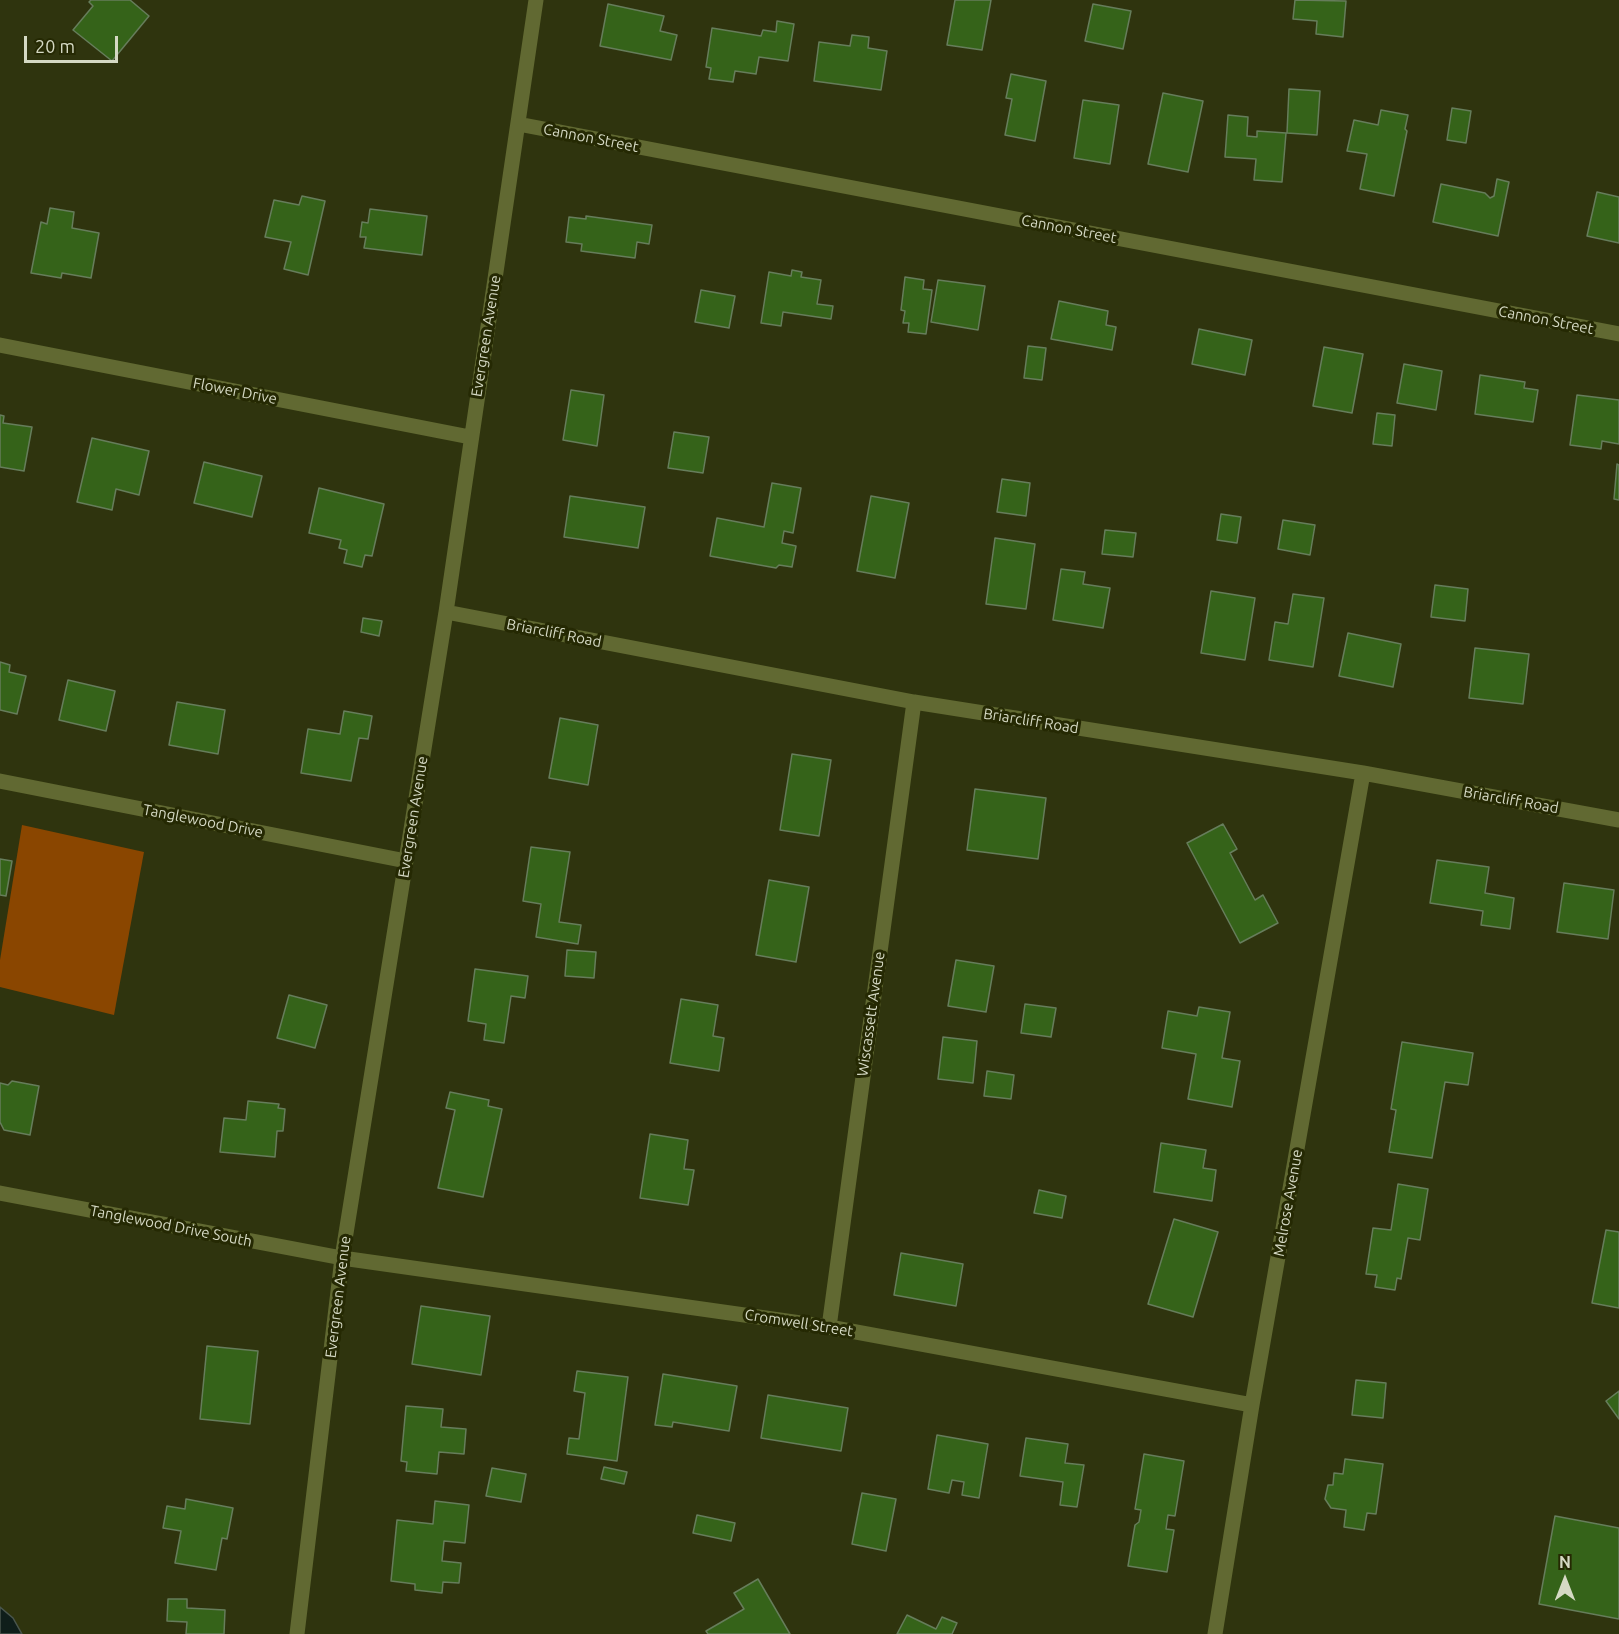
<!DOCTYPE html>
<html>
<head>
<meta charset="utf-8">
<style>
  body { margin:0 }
  #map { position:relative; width:1619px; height:1634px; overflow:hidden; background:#2f340e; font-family:Ubuntu,sans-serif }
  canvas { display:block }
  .north { position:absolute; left:1535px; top:1550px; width:60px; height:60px; -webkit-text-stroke:4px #252903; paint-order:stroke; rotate:0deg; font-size:16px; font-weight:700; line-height:24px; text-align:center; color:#d5d9c4 }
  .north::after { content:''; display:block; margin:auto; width:21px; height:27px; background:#d5d9c4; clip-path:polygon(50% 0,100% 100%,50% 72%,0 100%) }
  .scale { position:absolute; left:24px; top:36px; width:94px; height:27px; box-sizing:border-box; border:3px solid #d5d9c4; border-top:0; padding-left:8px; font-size:18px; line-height:21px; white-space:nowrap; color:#d5d9c4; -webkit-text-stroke:4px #252903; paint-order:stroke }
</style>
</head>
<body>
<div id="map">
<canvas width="1619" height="1634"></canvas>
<div class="north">N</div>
<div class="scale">20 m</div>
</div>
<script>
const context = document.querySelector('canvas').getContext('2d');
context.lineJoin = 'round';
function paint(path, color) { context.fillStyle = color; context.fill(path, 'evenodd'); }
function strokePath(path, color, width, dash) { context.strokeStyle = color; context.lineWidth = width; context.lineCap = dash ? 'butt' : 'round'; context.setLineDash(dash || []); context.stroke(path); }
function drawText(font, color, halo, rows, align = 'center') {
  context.font = font + ' Ubuntu,sans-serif'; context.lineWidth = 6; context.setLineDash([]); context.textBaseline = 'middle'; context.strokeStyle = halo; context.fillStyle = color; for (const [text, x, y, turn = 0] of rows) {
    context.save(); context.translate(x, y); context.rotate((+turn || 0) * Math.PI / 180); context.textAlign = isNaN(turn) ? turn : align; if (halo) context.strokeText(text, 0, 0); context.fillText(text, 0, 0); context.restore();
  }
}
const forest = new Path2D(`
  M22,825L144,852L114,1015L0,987V960Z`);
const water = new Path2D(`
  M0,1607L13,1618L22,1634H0Z`);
const building = new Path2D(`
  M91,0H130L149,16L112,61L73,30L93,6L89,2Z
  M955,0H991L982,50L947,45Z
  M1295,0L1346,1L1343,37L1316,34L1317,21L1293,19Z
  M608,4L664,16L660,31L677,35L671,60L600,46Z
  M1093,4L1131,11L1123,49L1085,41Z
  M777,21L794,24L788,61L759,57L756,74L735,71L733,82L709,79L711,68L706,67L712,28L761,36L763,30L776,32Z
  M852,35L869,37L868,48L887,51L881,90L814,81L819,42L850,46Z
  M1011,74L1046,81L1035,141L1005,135L1012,99L1006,98Z
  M1289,89L1320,91L1317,135L1287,133Z
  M1163,93L1203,101L1188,172L1148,164Z
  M1083,100L1119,105L1110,164L1074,158Z
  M1452,108L1471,111L1466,143L1447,140Z
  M1381,110L1408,115L1405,129L1407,131L1394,196L1360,189L1367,154L1347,151L1354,120L1378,125Z
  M1228,115L1248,117L1247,136L1257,137V131L1286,133L1282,182L1254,180L1256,159L1225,157Z
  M1497,179L1509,182L1498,236L1433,222L1441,184L1485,193L1490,198L1494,196Z
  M1597,192L1619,197V243L1587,236Z
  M302,196L325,201L308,275L284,269L291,242L265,237L274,200L299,205Z
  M50,208L74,212L72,228L99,233L91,278L62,273L61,278L31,273L41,222L47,224Z
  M370,209L427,216L422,255L364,248L366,237H360L362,222L368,223Z
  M586,216L652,225L649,244L637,242L635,258L581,251L582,244L566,242L569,217L586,219Z
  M792,270L802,272L801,277L821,280L817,304L833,306L831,319L783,312L781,326L761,323L769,272L791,276Z
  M905,277L924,280L923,289L932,290L926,334L908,332L909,323H903L905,311L901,310Z
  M938,280L985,286L978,330L931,322Z
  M701,290L735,296L729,328L695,322Z
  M1059,301L1108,311L1106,325L1116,327L1112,350L1051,339Z
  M1199,329L1252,340L1245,375L1192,364Z
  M1028,346L1046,348L1042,380L1024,378Z
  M1324,347L1363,354L1352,413L1313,406Z
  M1404,364L1442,371L1436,410L1397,403Z
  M1480,375L1525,382L1524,388L1538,390L1533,422L1475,414Z
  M571,390L604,395L597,446L563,440Z
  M1577,395L1619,400V444L1602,441L1601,449L1570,445Z
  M1377,413L1395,415L1392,446L1373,444Z
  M0,415L4,416L3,423L32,427L24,471L0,467Z
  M674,432L709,437L703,473L668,468Z
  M92,438L149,451L139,495L116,489L112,510L77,502Z
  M204,462L262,476L252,517L194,503Z
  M1617,464L1619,465V500L1614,499Z
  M1002,479L1030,483L1026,516L997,512Z
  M772,483L801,488L793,533L784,531L782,543L796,546L792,567L779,565L776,568L710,556L717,518L764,527Z
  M319,488L384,504L372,556L365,555L362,567L344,563L347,550L339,548L341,540L309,533Z
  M570,496L645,507L638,548L564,537Z
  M871,496L909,503L895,578L857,571Z
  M1221,514L1241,517L1237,543L1217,540Z
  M1283,520L1315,525L1310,555L1278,549Z
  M1105,530L1136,533L1133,557L1102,554Z
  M995,538L1035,544L1026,609L986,604Z
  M1061,569L1085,572L1083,584L1110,588L1103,628L1053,620Z
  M1435,585L1468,589L1465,621L1431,617Z
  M1211,591L1255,598L1245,660L1201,653Z
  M1293,594L1324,598L1313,667L1269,660L1275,622L1288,624Z
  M363,618L382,621L379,636L361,632Z
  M1348,633L1401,644L1393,687L1339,676Z
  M1475,648L1529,654L1523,704L1469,698Z
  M0,662L10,665L9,672L26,676L17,714L0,710Z
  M68,680L115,691L106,731L59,720Z
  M177,702L225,710L218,754L169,745Z
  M344,711L372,716L368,739L359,738L351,781L301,773L308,729L340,734Z
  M560,718L598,725L588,785L549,778Z
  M792,754L831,760L819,836L780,830Z
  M975,789L1046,798L1038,859L967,850Z
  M1223,824L1237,849L1230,853L1255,900L1263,895L1278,923L1240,943L1187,843Z
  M531,847L570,852L559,922L581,925L578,944L536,937L541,904L523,901Z
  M0,859L12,861L6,896L0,895Z
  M1437,860L1489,867L1485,893L1514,898L1510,929L1481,925L1483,911L1430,903Z
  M769,880L809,887L796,962L756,955Z
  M1564,883L1614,890L1608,939L1557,932Z
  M567,950L596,952L594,978L565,976Z
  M956,960L994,966L986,1012L948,1006Z
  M475,969L528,976L525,998L511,996L504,1043L484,1040L486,1024L468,1021Z
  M289,995L327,1005L315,1048L277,1038Z
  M681,999L718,1005L713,1036L724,1038L719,1071L670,1063Z
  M1025,1004L1056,1008L1051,1037L1021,1033Z
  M1199,1007L1230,1012L1222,1058L1240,1061L1232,1107L1188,1099L1196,1054L1162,1048L1168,1011L1197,1016Z
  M943,1037L977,1041L973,1083L938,1079Z
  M1402,1042L1473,1053L1468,1085L1445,1082L1432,1158L1389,1152L1396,1110L1391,1109Z
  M987,1071L1014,1075L1011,1099L984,1096Z
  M12,1081L39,1086L30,1135L4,1130L0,1122V1083L8,1085Z
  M450,1092L489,1100L488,1106L502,1109L483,1197L438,1188L455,1110L446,1108Z
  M248,1101L279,1104L278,1108L285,1109L283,1131H277L275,1157L220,1152L224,1118L246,1120Z
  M650,1134L688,1140L684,1169L694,1170L688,1205L640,1198Z
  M1161,1143L1206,1150L1203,1168L1216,1170L1212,1201L1154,1192Z
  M1398,1184L1428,1189L1420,1240L1408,1238L1401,1279L1397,1278L1395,1290L1375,1287L1377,1275L1366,1274L1373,1228L1391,1230Z
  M1039,1190L1066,1196L1062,1218L1034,1213Z
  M1174,1219L1218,1232L1193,1317L1148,1304Z
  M1606,1230L1619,1232V1308L1592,1303Z
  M901,1253L963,1264L956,1306L894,1295Z
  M421,1306L490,1316L481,1375L412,1364Z
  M207,1346L258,1351L250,1424L200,1419Z
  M577,1371L628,1377L617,1461L567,1454L569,1438L579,1439L585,1393L574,1391Z
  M663,1374L737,1386L729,1431L673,1422L672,1427L655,1425Z
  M1356,1380L1386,1383L1383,1418L1352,1415Z
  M1619,1391V1419L1606,1401Z
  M768,1395L848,1408L841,1451L761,1438Z
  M406,1406L443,1409L441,1427L466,1429L464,1454L439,1452L437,1474L406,1471L407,1462L401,1461Z
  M937,1435L988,1444L979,1498L962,1495L964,1482L952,1480L949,1493L928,1489Z
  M1026,1438L1068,1444L1065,1463L1084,1465L1077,1507L1060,1505L1063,1482L1020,1476Z
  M1144,1454L1184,1461L1175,1516L1168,1515L1166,1529L1174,1530L1167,1572L1128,1566L1135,1525L1139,1522L1141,1510L1135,1509Z
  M1345,1459L1383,1464L1376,1514L1367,1513L1364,1530L1344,1527L1346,1510L1331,1508L1325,1499L1328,1485H1333L1334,1473L1343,1474Z
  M604,1467L627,1472L624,1484L601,1479Z
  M492,1468L526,1474L521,1502L486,1496Z
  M862,1493L896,1499L886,1551L852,1544Z
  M186,1499L233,1508L227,1539L222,1538L216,1570L175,1563L181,1531L163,1528L167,1506L185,1509Z
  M435,1501L469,1505L465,1543L444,1541L442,1561L461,1563L459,1583L443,1582L442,1593L415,1590V1584L391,1581L397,1520L433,1524Z
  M697,1515L735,1523L731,1541L693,1533Z
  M1555,1516L1619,1528V1619L1539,1604Z
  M758,1579L790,1634H708L706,1631L744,1609L734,1593Z
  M168,1599H187V1608L225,1610L224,1634H186L187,1622L167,1621Z
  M907,1615L936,1629L942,1617L957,1623L952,1634H897Z`);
const minor = new Path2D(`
  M518,124L1619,334
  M0,345L470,437
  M446,612L914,702L1363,773L1619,820
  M0,781L406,861
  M0,1193L342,1258L829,1327L1252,1405
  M829,1327L914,702
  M297,1634L342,1258L446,612L536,0
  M1215,1634L1252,1405L1363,773`);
const streetNames = [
  ["Cannon Street",591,138,11],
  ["Cannon Street",1069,229,11],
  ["Cannon Street",1546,320,11],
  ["Evergreen Avenue",486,336,-81],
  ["Flower Drive",235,391,11],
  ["Briarcliff Road",554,633,11],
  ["Briarcliff Road",1031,721,9],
  ["Briarcliff Road",1511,800,10],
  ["Evergreen Avenue",413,817,-81],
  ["Tanglewood Drive",203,821,11],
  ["Wiscassett Avenue",871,1014,-82],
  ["Melrose Avenue",1288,1203,-80],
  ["Tanglewood Drive South",171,1226,11],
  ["Evergreen Avenue",338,1297,-83],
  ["Cromwell Street",799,1323,9]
];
paint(forest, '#8a4600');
paint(water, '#0f1e1a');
strokePath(water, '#4a564d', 1.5);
paint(building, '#356319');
strokePath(building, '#667d5b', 1.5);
strokePath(minor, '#616932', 15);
drawText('15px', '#d5d9c4', '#252903', streetNames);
</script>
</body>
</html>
